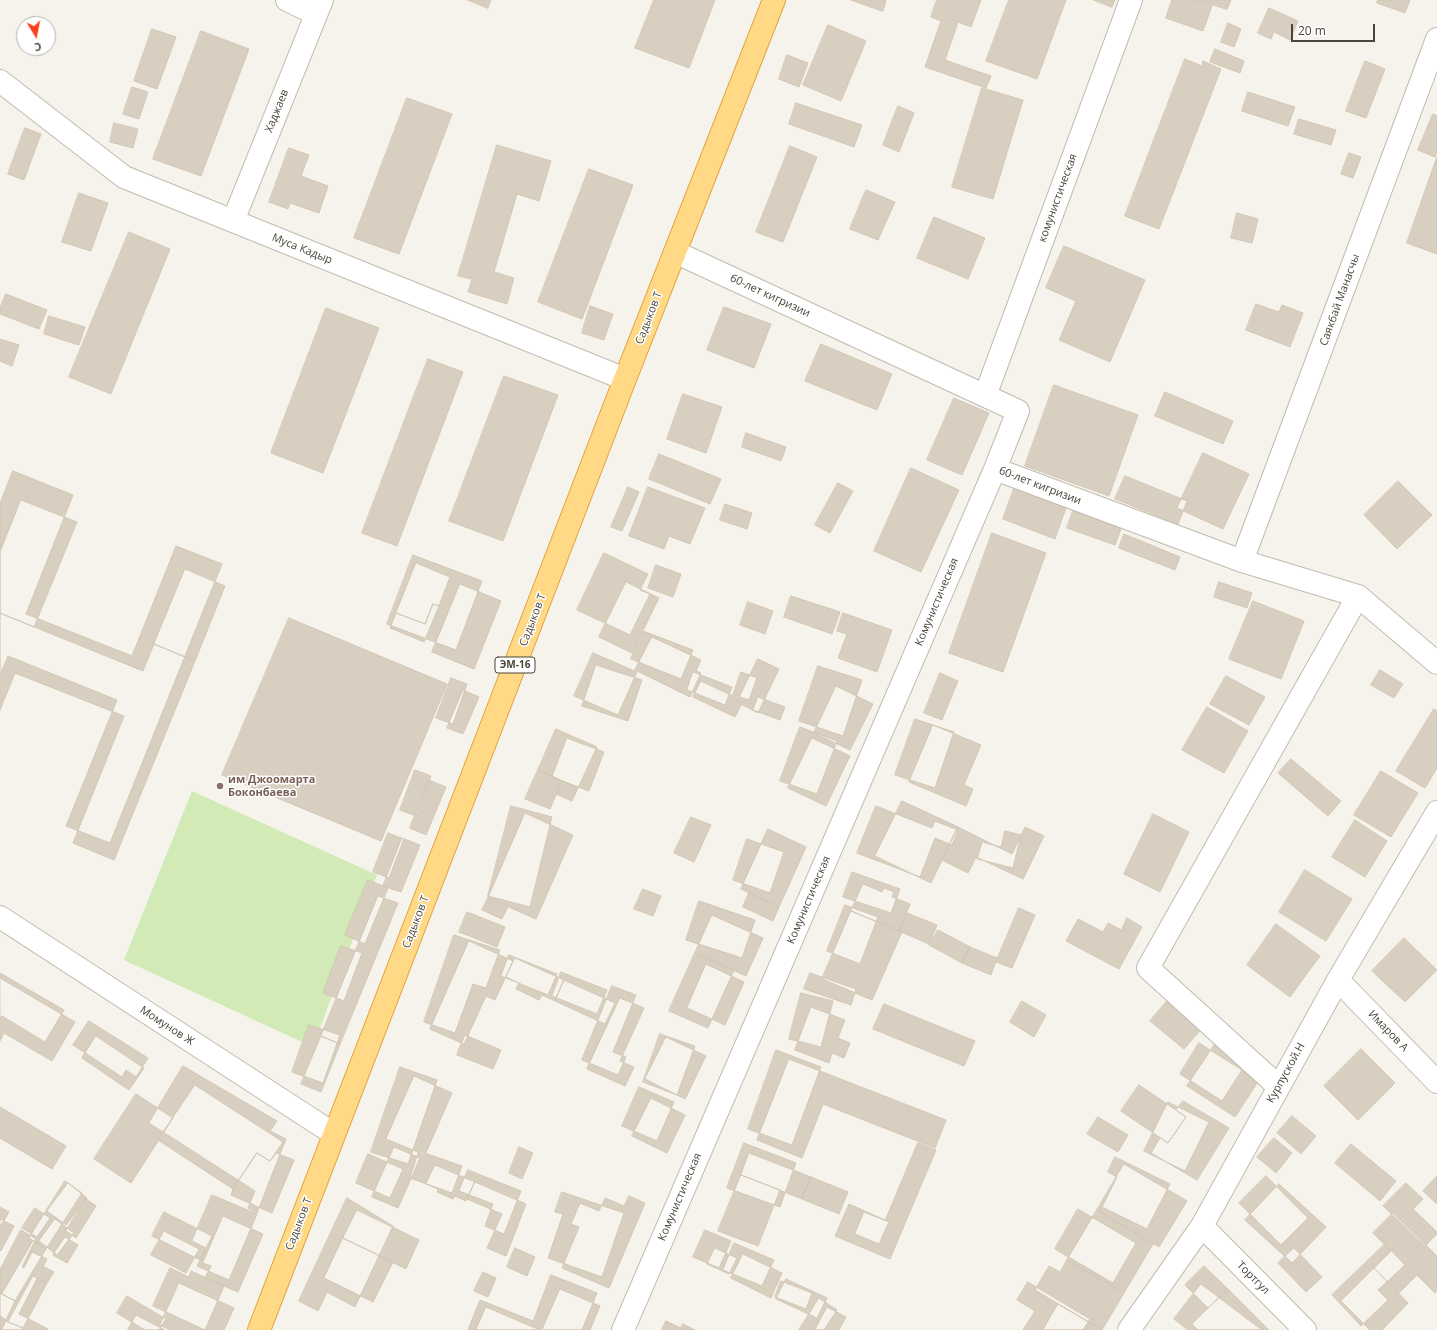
<!DOCTYPE html>
<html>
<head>
<meta charset="utf-8">
<style>
  body { margin:0 }
  #map { position:relative; width:1437px; height:1330px; overflow:hidden; background:#f6f3ec; font-family:"Open Sans",sans-serif }
  canvas { display:block }
  .north { position:absolute; left:16px; top:16px; width:40px; height:40px; box-sizing:border-box; background:#fff; border:1px solid #b7b4b0; border-radius:50%; rotate:170deg; font-size:11px; font-weight:700; line-height:16px; text-align:center; color:#4b4439 }
  .north::after { content:''; display:block; margin:auto; width:14px; height:18px; background:#fc3f1d; clip-path:polygon(50% 0,100% 100%,50% 72%,0 100%) }
  .scale { position:absolute; left:1291px; top:24px; width:84px; height:18px; box-sizing:border-box; border:2px solid #4b4439; border-top:0; padding-left:5px; font-size:12px; line-height:14px; white-space:nowrap; color:#4b4439; -webkit-text-stroke:3px #fff; paint-order:stroke }
</style>
</head>
<body>
<div id="map">
<canvas width="1437" height="1330"></canvas>
<div class="north">С</div>
<div class="scale">20 m</div>
</div>
<script>
const context = document.querySelector('canvas').getContext('2d');
context.lineJoin = 'round';
function paint(path, color) { context.fillStyle = color; context.fill(path, 'evenodd'); }
function strokePath(path, color, width, dash) { context.strokeStyle = color; context.lineWidth = width; context.lineCap = dash ? 'butt' : 'round'; context.setLineDash(dash || []); context.stroke(path); }
function drawText(font, color, halo, rows, align = 'center') {
  context.font = font + ' "Open Sans",sans-serif'; context.lineWidth = 3; context.setLineDash([]); context.textBaseline = 'middle'; context.strokeStyle = halo; context.fillStyle = color; for (const [text, x, y, turn = 0] of rows) {
    context.save(); context.translate(x, y); context.rotate((+turn || 0) * Math.PI / 180); context.textAlign = isNaN(turn) ? turn : align; if (halo) context.strokeText(text, 0, 0); context.fillText(text, 0, 0); context.restore();
  }
}
const green = new Path2D(`
  M192,791L377,875L313,1047L124,960Z`);
const building = new Path2D(`
  M468,0H491L488,8Z
  M654,0H715L689,68L635,48Z
  M851,0H886L883,11Z
  M937,0H981L971,27L958,22L945,60L991,76L986,88L925,67L941,21L931,17Z
  M1009,0H1066L1037,79L986,61Z
  M1094,0H1115L1112,7Z
  M1172,0H1195L1212,6L1203,31L1166,18Z
  M1198,0H1231L1227,9Z
  M1378,0H1410L1405,13L1377,3Z
  M1269,8L1298,21L1290,40L1274,32L1271,39L1258,33Z
  M1228,23L1241,29L1234,47L1221,42Z
  M828,25L866,41L841,101L803,85Z
  M152,29L176,37L157,89L134,81Z
  M201,31L249,49L201,176L153,159Z
  M1215,49L1244,61L1240,73L1210,62Z
  M787,55L808,63L799,87L779,79Z
  M1185,59L1202,66L1203,61L1221,69L1159,229L1125,216Z
  M1365,61L1385,69L1366,118L1346,111Z
  M132,87L148,92L139,119L123,114Z
  M982,88L1023,100L993,199L952,187Z
  M1248,92L1295,107L1288,126L1242,111Z
  M407,98L452,114L399,254L354,238Z
  M796,103L862,125L854,147L789,124Z
  M898,106L914,113L899,152L883,145Z
  M1433,114L1437,116V151L1435,157L1418,150Z
  M1299,119L1336,130L1331,145L1294,134Z
  M114,123L138,129L133,148L110,142Z
  M25,128L41,134L24,180L8,174Z
  M497,145L551,161L539,201L517,194L494,272L514,278L507,304L468,292L472,279L458,276Z
  M790,146L817,157L783,242L756,232Z
  M289,148L309,155L301,176L328,186L319,213L290,203L288,209L269,202Z
  M1349,153L1361,157L1353,178L1341,174Z
  M1437,157V254L1407,243Z
  M589,169L633,185L582,319L538,302Z
  M866,190L895,202L878,240L850,229Z
  M79,193L108,203L91,251L62,242Z
  M1237,213L1258,219L1252,243L1231,238Z
  M934,217L985,238L968,279L917,258Z
  M129,232L170,249L111,394L69,377Z
  M1064,246L1145,280L1110,362L1059,340L1076,301L1046,288Z
  M6,294L47,310L39,329L0,314V308Z
  M1256,304L1279,312L1282,305L1303,313L1290,347L1246,330Z
  M590,306L613,314L604,340L582,333Z
  M724,307L771,324L754,368L707,350Z
  M326,308L379,328L323,473L271,453Z
  M49,316L85,327L79,345L44,334Z
  M0,339L19,345L12,366L0,361Z
  M821,344L892,374L877,410L805,381Z
  M428,359L463,372L397,546L362,533Z
  M504,376L558,395L503,541L449,521Z
  M1054,385L1138,415L1109,496L1025,466Z
  M1165,392L1233,421L1223,444L1155,416Z
  M683,394L722,407L706,453L667,439Z
  M954,398L989,413L962,475L927,460Z
  M746,433L786,447L781,461L742,447Z
  M1203,453L1249,474L1223,529L1177,508Z
  M659,454L721,479L710,504L649,479Z
  M911,468L959,490L921,572L874,551Z
  M13,471L73,495L26,614L132,656L176,546L222,564L110,843L66,826L117,700L8,656L0,675V504Z
  M1125,476L1187,501L1178,524L1115,499Z
  M1398,481L1432,515L1397,549L1364,515Z
  M838,483L853,491L830,533L815,525Z
  M1015,486L1067,505L1055,539L1003,519Z
  M628,487L639,492L622,531L611,527Z
  M648,487L705,508L690,544L669,536L664,549L629,536Z
  M21,500L77,522L34,627L0,613V552Z
  M725,504L752,513L747,529L720,520Z
  M1073,511L1121,529L1115,545L1067,528Z
  M992,533L1046,553L1003,672L949,653Z
  M1124,534L1180,557L1175,570L1119,548Z
  M604,553L648,574L640,590L650,594L630,635L577,610Z
  M413,555L482,581L456,650L387,624Z
  M416,563L450,577L439,606L433,604L425,624L396,613Z
  M656,565L681,574L673,597L648,588Z
  M185,569L225,586L195,661L154,644Z
  M626,582L659,598L632,653L599,637Z
  M1219,582L1252,593L1247,608L1214,597Z
  M460,584L501,601L474,669L432,652Z
  M791,596L840,612L832,634L784,617Z
  M1253,601L1304,621L1281,679L1229,659Z
  M748,602L773,611L765,634L740,625Z
  M433,604L439,606L424,642L390,628L396,613L425,624Z
  M0,613L143,671L154,644L195,661L114,860L73,843L124,716L15,673L0,710Z
  M843,613L892,630L877,672L838,658L847,634L837,631Z
  M289,618L447,684L381,841L222,775Z
  M643,631L693,650L681,679L631,659Z
  M652,637L701,660L696,671L701,673L690,697L635,670Z
  M593,653L637,672L618,715L574,696Z
  M758,659L779,669L758,713L737,702Z
  M596,665L642,680L628,721L582,706Z
  M818,666L862,680L843,736L799,721Z
  M1380,670L1403,684L1394,698L1371,685Z
  M693,672L732,687L725,705L687,690Z
  M741,672L757,678L749,700L733,695Z
  M940,673L958,681L942,720L924,713Z
  M1226,676L1265,697L1249,725L1210,704Z
  M451,678L467,684L453,724L436,718Z
  M701,681L739,699L737,702L741,705L735,717L693,697Z
  M836,686L873,704L850,750L814,733Z
  M463,690L479,697L463,734L447,728Z
  M758,697L785,707L780,720L753,710Z
  M1207,707L1248,731L1224,773L1182,750Z
  M1434,709L1437,711V768L1425,788L1396,771Z
  M915,719L954,732L935,788L895,775Z
  M933,725L981,745L964,785L973,789L966,806L909,782Z
  M800,727L837,741L817,794L780,781Z
  M556,729L597,747L578,788L538,770Z
  M567,738L604,752L589,791L552,777Z
  M812,738L850,756L826,806L788,788Z
  M1291,759L1341,801L1328,816L1278,773Z
  M415,770L431,776L416,816L400,810Z
  M538,770L562,781L550,809L525,799Z
  M1381,771L1418,793L1391,837L1354,815Z
  M429,780L446,787L426,835L410,828Z
  M562,781L578,788L572,801L556,794Z
  M902,801L958,827L931,883L875,856Z
  M511,806L552,817L530,907L488,896Z
  M876,806L932,828L935,821L958,830L952,845L935,838L920,877L857,853Z
  M525,813L573,835L536,919L488,898Z
  M1153,814L1189,832L1160,892L1124,874Z
  M691,817L711,825L694,862L674,853Z
  M1355,820L1387,841L1365,877L1332,857Z
  M958,827L1012,854L1025,827L1044,836L1023,879L976,857L968,873L942,860Z
  M768,829L806,847L779,907L741,889Z
  M1005,831L1021,835L1013,868L977,859L982,842L1001,847Z
  M388,833L404,839L389,878L373,872Z
  M402,838L420,845L401,892L383,886Z
  M747,839L784,852L770,893L733,880Z
  M1305,870L1352,899L1326,941L1279,912Z
  M852,872L900,889L891,913L843,897Z
  M368,880L388,888L365,944L345,935Z
  M863,884L882,892L884,888L894,892L892,897L910,904L899,931L851,911Z
  M643,889L661,896L653,916L634,909Z
  M749,893L779,907L773,921L743,907Z
  M378,896L398,903L340,1044L321,1036Z
  M488,898L508,906L502,919L482,910Z
  M699,901L755,920L742,958L686,940Z
  M845,905L878,917L860,964L827,951Z
  M1019,908L1035,915L1012,968L996,962Z
  M851,911L902,932L872,1000L822,979Z
  M467,912L505,927L497,947L459,932Z
  M907,913L937,925L929,944L899,931Z
  M712,915L763,938L746,976L695,953Z
  M1127,918L1142,927L1119,969L1066,941L1078,919L1103,932L1108,923L1121,930Z
  M1276,924L1320,956L1290,997L1247,965Z
  M938,930L970,947L962,963L929,945Z
  M454,935L500,950L486,988L473,984L455,1033L424,1022Z
  M1404,938L1437,970L1405,1002L1372,971Z
  M469,941L513,961L495,1000L486,996L464,1044L430,1029Z
  M341,946L362,953L344,1001L323,993Z
  M970,947L997,958L991,975L962,963Z
  M695,953L734,970L708,1028L669,1011Z
  M509,955L557,974L548,995L501,976Z
  M515,958L564,980L555,1001L542,995L539,1000L516,989L519,983L506,977Z
  M706,964L744,982L725,1025L687,1008Z
  M561,972L607,990L597,1014L552,996Z
  M0,973L64,1010L45,1042L2,1016L0,1019Z
  M810,973L856,989L851,1005L804,989Z
  M0,978L75,1022L52,1061L4,1033L0,1041Z
  M564,980L615,1003L605,1024L555,1001Z
  M612,986L636,995L613,1052L626,1057L618,1075L582,1060Z
  M801,993L833,1001L821,1047L789,1039Z
  M620,998L644,1008L620,1061L634,1067L625,1086L587,1069Z
  M1168,1000L1202,1028L1184,1049L1150,1021Z
  M1022,1001L1046,1015L1034,1037L1010,1022Z
  M884,1004L975,1041L964,1066L873,1029Z
  M811,1007L845,1020L838,1038L850,1043L844,1058L832,1053L829,1063L795,1050Z
  M89,1021L148,1058L136,1077L126,1070L122,1077L73,1045Z
  M309,1025L340,1035L323,1083L292,1072Z
  M660,1034L695,1046L677,1095L643,1082Z
  M465,1035L501,1050L493,1069L457,1055Z
  M96,1036L144,1068L129,1090L82,1058Z
  M321,1036L340,1044L321,1092L301,1084Z
  M666,1037L706,1056L685,1099L645,1079Z
  M1199,1043L1242,1070L1222,1101L1180,1074Z
  M1215,1044L1263,1074L1235,1117L1187,1086Z
  M1361,1049L1395,1083L1358,1120L1324,1086Z
  M776,1050L821,1067L792,1145L748,1129Z
  M789,1059L946,1120L935,1148L823,1104L802,1158L757,1140Z
  M183,1066L277,1121L270,1131L286,1139L257,1213L248,1208L255,1191L149,1123Z
  M400,1067L437,1080L408,1164L371,1152Z
  M414,1076L452,1093L425,1155L386,1139Z
  M195,1085L283,1142L270,1161L257,1153L233,1189L158,1140Z
  M1139,1085L1186,1117L1168,1143L1121,1111Z
  M639,1087L674,1102L657,1141L622,1126Z
  M136,1094L173,1118L131,1183L94,1159Z
  M651,1098L685,1115L667,1153L632,1136Z
  M1183,1101L1229,1128L1197,1180L1151,1153L1160,1138L1168,1143L1186,1117L1176,1110Z
  M1168,1102L1209,1122L1185,1171L1144,1151Z
  M0,1107L66,1146L52,1169L0,1138Z
  M1292,1116L1316,1136L1301,1154L1277,1133Z
  M1098,1117L1128,1135L1118,1152L1087,1134Z
  M1274,1138L1292,1153L1276,1173L1257,1157Z
  M744,1143L796,1163L780,1207L727,1188Z
  M918,1143L936,1150L890,1259L835,1236L849,1204L885,1220Z
  M1351,1144L1396,1181L1380,1201L1335,1163Z
  M394,1147L420,1158L398,1208L372,1197Z
  M519,1147L533,1153L522,1179L509,1173Z
  M419,1151L462,1166L452,1193L410,1178Z
  M257,1153L270,1161L276,1153L294,1160L272,1213L231,1195L233,1189Z
  M749,1153L811,1177L802,1199L741,1175Z
  M368,1154L403,1169L390,1198L356,1183Z
  M1115,1157L1170,1184L1147,1229L1102,1207L1117,1177L1108,1172Z
  M1124,1164L1187,1201L1159,1247L1097,1210Z
  M435,1165L475,1182L466,1201L455,1196L453,1199L437,1192L438,1189L426,1184Z
  M468,1170L521,1191L504,1234L485,1226L493,1204L459,1191Z
  M741,1175L780,1190L758,1246L718,1231Z
  M1266,1176L1308,1218L1281,1245L1239,1203Z
  M1437,1176V1204L1423,1191Z
  M811,1177L848,1192L839,1214L802,1199Z
  M65,1181L82,1193L46,1249L29,1238Z
  M475,1182L526,1204L506,1256L487,1248L502,1214L467,1199Z
  M68,1183L87,1198L66,1225L47,1211Z
  M1406,1183L1423,1199L1413,1209L1437,1232V1234L1425,1246L1383,1206Z
  M1279,1184L1326,1227L1292,1263L1245,1220Z
  M562,1192L624,1213L602,1277L548,1258L563,1214L555,1212Z
  M212,1195L257,1214L229,1280L197,1266L206,1248L192,1241Z
  M629,1196L645,1203L609,1288L562,1268L579,1227L571,1224L580,1203L599,1211L605,1198L624,1206Z
  M347,1198L393,1226L355,1307L327,1292L318,1311L299,1301Z
  M86,1199L96,1206L76,1238L66,1231Z
  M0,1207L9,1212L0,1227Z
  M35,1208L50,1218L37,1237L22,1228Z
  M1078,1209L1136,1243L1113,1283L1055,1249Z
  M357,1210L419,1240L406,1269L343,1238Z
  M1097,1210L1153,1244L1124,1293L1067,1260Z
  M164,1212L212,1236L200,1260L152,1236Z
  M864,1212L889,1222L879,1244L855,1234Z
  M1393,1213L1437,1256V1290L1435,1293L1417,1275L1399,1293L1374,1268L1391,1251L1373,1233Z
  M223,1216L263,1234L238,1292L205,1278L211,1266L203,1263Z
  M0,1219L14,1226L1,1251L0,1250Z
  M55,1219L74,1233L57,1255L39,1241Z
  M21,1230L36,1239L22,1267L24,1268L32,1252L47,1259L19,1314L48,1329L47,1330H0V1270Z
  M705,1230L731,1241L719,1268L693,1257Z
  M164,1231L199,1249L186,1273L151,1255Z
  M65,1237L78,1245L67,1263L53,1255Z
  M343,1238L393,1262L373,1302L324,1278Z
  M33,1241L46,1249L15,1301L2,1294Z
  M734,1243L774,1260L762,1286L723,1270Z
  M1385,1244L1405,1265L1378,1290L1388,1300L1361,1326L1332,1295Z
  M515,1248L535,1257L527,1276L507,1267Z
  M715,1248L737,1258L729,1274L707,1264Z
  M1294,1248L1322,1277L1306,1292L1278,1263Z
  M743,1254L782,1273L771,1298L731,1278Z
  M1067,1260L1124,1293L1102,1330L1035,1290L1049,1266L1060,1272Z
  M43,1266L54,1272L47,1283L36,1277Z
  M1204,1266L1228,1289L1208,1308L1185,1285Z
  M170,1268L189,1277L191,1271L224,1286L205,1330L153,1306Z
  M1374,1268L1408,1303L1382,1330H1370L1341,1301Z
  M483,1272L496,1278L488,1297L474,1291Z
  M551,1275L597,1293L582,1330H468L480,1300L533,1321Z
  M33,1276L47,1283L23,1328L8,1322Z
  M786,1279L827,1298L817,1318L776,1299Z
  M781,1281L812,1293L806,1309L775,1297Z
  M1028,1282L1090,1319L1083,1330H1023L1035,1311L1017,1300Z
  M179,1283L234,1308L224,1330H170L160,1325Z
  M1201,1284L1262,1330H1188L1174,1319Z
  M560,1289L600,1306L590,1330H542Z
  M1228,1289L1269,1330H1198L1192,1324Z
  M0,1293L15,1301L6,1320L0,1316Z
  M127,1296L166,1319L159,1330H145L117,1313Z
  M819,1298L837,1310L824,1330H799Z
  M1058,1304L1102,1330H1043Z
  M486,1307L540,1330H476Z
  M827,1307L846,1317L839,1330H815Z
  M136,1315L165,1330H128Z
  M6,1321L23,1328L22,1330H2Z
  M666,1321L681,1328L680,1330H662Z
  M683,1324L695,1330H680Z`);
const minor = new Path2D(`
  M287,0L316,14
  M675,252L1018,411L995,469L1242,561L1358,596L1437,663
  M985,396L1131,0
  M1242,561L1437,39
  M1338,980L1437,1082
  M1279,1087L1148,968L1358,596
  M1202,1226L1305,1330
  M623,1330L995,469
  M1129,1330L1202,1226L1338,980L1437,812`);
const tertiary = new Path2D(`
  M0,81L124,177L625,379
  M233,221L322,0
  M0,917L334,1134`);
const trunk = new Path2D(`
  M259,1330L625,379L774,0`);
const markers = [
  [220,786,4,"#8d6e63"]
];
const shields = [
  [515,665,40]
];
const shieldNames = [
  ["ЭМ-16",515,665]
];
const streetNames = [
  ["Хаджаев",277,111,-68],
  ["комунистическая",1058,198,-70],
  ["Муса Кадыр",302,249,22],
  ["60-лет кигризии",770,296,25],
  ["Саякбай Манасчы",1340,300,-70],
  ["Садыков Т",649,318,-69],
  ["60-лет кигризии",1040,486,21],
  ["Комунистическая",937,602,-67],
  ["Садыков Т",533,620,-69],
  ["Комунистическая",809,900,-67],
  ["Садыков Т",416,922,-69],
  ["Момунов Ж",167,1026,33],
  ["Имаров А",1388,1031,46],
  ["Курпуской.Н",1286,1073,-61],
  ["Комунистическая",680,1197,-67],
  ["Садыков Т",299,1224,-69],
  ["Тортгул",1253,1278,45]
];
const educationNames = [
  ["им Джоомарта",228,780],
  ["Боконбаева",228,793]
];
paint(green, '#d2eab5');
paint(building, '#d8cfc1');
strokePath(building, '#d3c7b4', 1);
strokePath(minor, '#c2bbae', 24);
strokePath(tertiary, '#c2bbae', 24);
strokePath(trunk, '#e0a43c', 24);
strokePath(minor, '#fff', 22);
strokePath(tertiary, '#fff', 22);
strokePath(trunk, '#ffd985', 22);
for (const [x, y, r, color] of markers) { const dot = new Path2D(); dot.arc(x, y, r, 0, 2 * Math.PI); context.fillStyle = color; context.fill(dot); strokePath(dot, '#fff', 1.5); }
for (const [x, y, w] of shields) { const box = new Path2D(); box.roundRect(x - w / 2, y - 8, w, 16, 3); context.fillStyle = '#fff'; context.fill(box); strokePath(box, '#4b4439', 1); }
drawText('bold 10px', '#4b4439', null, shieldNames);
drawText('11px', '#4b4439', '#fff', streetNames);
drawText('bold 11px', '#785e54', '#fff', educationNames, 'left');
</script>
</body>
</html>
